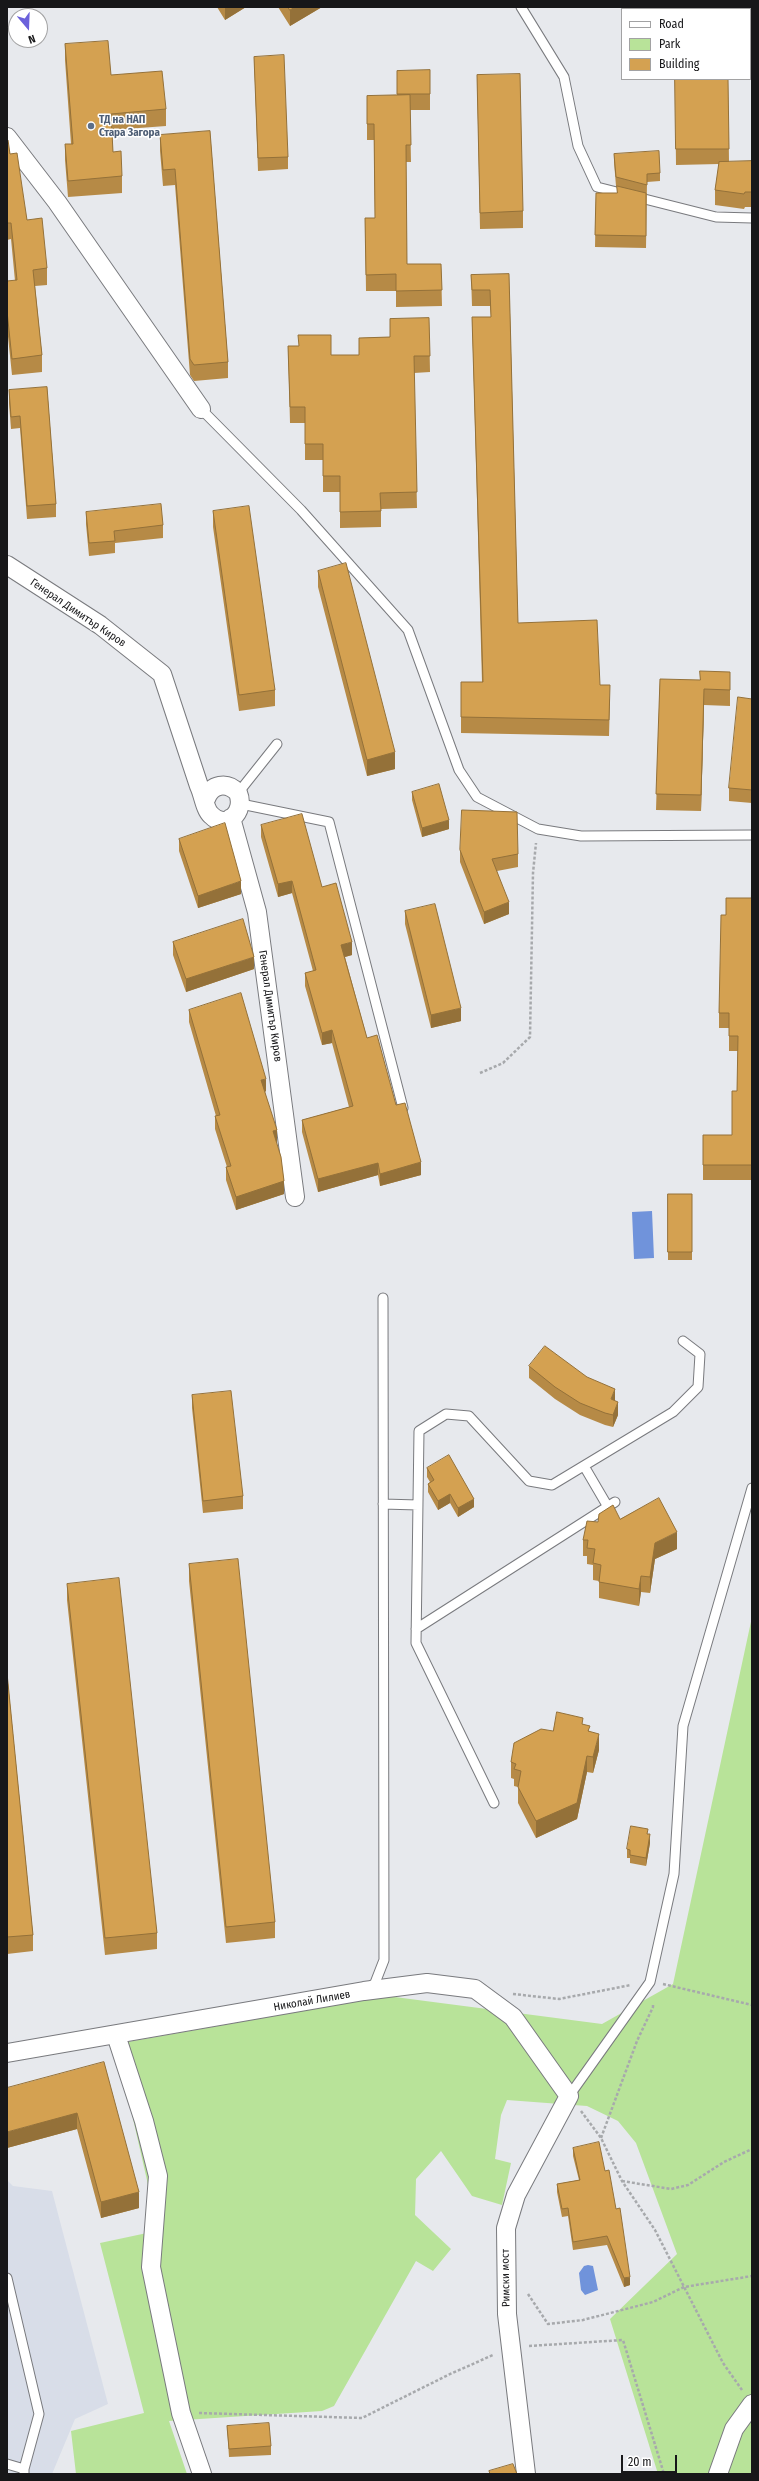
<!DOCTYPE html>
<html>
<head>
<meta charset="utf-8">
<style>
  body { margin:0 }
  #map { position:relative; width:759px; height:2481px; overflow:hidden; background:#e7e9ed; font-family:"Fira Sans Condensed",sans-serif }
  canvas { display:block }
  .frame { position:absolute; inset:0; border:8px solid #171719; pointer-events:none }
  .legend { position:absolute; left:621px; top:8px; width:130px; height:72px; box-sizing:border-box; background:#fff; border:1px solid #a2a2a3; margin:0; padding:5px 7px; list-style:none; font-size:12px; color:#171719 }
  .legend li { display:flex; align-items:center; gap:8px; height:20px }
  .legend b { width:20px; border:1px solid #a2a2a3 }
  .north { position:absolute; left:8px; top:8px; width:40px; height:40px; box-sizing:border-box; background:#fff; border:1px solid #a2a2a3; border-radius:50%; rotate:161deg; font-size:11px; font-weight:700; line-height:16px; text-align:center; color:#171719 }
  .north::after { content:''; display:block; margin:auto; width:14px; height:18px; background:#6b61db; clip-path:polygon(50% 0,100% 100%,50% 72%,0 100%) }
  .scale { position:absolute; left:621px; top:2455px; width:56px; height:18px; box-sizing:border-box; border:2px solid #171719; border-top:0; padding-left:5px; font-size:12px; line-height:14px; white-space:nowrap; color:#171719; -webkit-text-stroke:3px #fff; paint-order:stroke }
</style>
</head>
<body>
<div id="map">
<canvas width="759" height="2481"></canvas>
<div class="frame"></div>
<ul class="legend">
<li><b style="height:5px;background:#fff"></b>Road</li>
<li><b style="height:11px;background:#b8e399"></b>Park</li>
<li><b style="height:11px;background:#d4a151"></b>Building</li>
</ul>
<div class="north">N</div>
<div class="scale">20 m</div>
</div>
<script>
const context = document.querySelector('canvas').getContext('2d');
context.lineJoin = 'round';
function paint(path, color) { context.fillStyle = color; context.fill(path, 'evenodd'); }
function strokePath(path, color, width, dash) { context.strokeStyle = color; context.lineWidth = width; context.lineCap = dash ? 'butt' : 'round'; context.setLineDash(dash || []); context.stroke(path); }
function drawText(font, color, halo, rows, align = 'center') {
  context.font = font + ' "Fira Sans Condensed",sans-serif'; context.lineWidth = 3; context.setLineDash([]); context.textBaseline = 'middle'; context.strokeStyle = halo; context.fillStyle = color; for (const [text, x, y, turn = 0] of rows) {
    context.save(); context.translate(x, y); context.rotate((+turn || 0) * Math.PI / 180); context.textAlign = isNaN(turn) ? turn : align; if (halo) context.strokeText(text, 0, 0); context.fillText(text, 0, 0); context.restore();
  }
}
const built = new Path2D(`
  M7,2180L13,2186L52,2191L108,2404L75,2419L52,2474H7Z`);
const green = new Path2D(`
  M752,1617V2474H658L610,2319L677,2254L636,2143L618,2121L587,2106L507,2100L501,2115L495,2159L511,2163L502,2205L472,2196L441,2151L416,2179L415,2215L451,2249L433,2271L416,2261L334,2406L322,2411L169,2421L187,2474H76L71,2431L144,2413L100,2243L147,2233L154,2211L116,2044L387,1996L602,2024L673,1984Z`);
const water = new Path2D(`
  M652,1211L654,1258L634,1259L632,1212Z
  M588,2265L593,2266L598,2290L585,2295L581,2290L579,2273L584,2266Z`);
const path = new Path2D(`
  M480,1073L503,1063L530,1037L533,873L536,843
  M663,1984L752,2005
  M513,1994L559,1999L631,1985
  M581,2111L601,2138L622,2181L655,2230L723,2363L742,2390
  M601,2138L637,2041L653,2007V2003
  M622,2181L671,2189L688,2185L724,2162L752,2149
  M528,2294L548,2324L583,2320L653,2302L684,2287L752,2276
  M529,2346L623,2340L664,2474
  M199,2413L362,2418L448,2375L493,2355`);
const lane = new Path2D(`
  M521,7L564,77L578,146L597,187L716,217L752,218
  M201,409L301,510L408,630L459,770L477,797L538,829L581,836L752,835
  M238,793L277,744
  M241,804L329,822L403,1108
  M584,1466L608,1507
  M383,1504L418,1505
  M416,1629L615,1502
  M494,1803L416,1643L419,1431L446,1414L469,1416L529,1481L552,1485L673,1412L698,1387L700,1354L683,1341
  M369,1988L375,1983L384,1960L383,1298
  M569,2096L650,1982L674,1874L683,1726L752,1488
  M7,2278L39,2414L24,2469
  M7,2464L24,2469V2473`);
const street = new Path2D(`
  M7,137L57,202L201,409
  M7,565L100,625L162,674L199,786C203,794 205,810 211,815C226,831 246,812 238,793C227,781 211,784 206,799
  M231,818L257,912L295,1197
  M116,2035L144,2121L158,2176L151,2267L181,2413L202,2474
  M7,2053L364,1991L427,1983L475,1989L513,2017L569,2096L516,2195L506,2228L507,2314L526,2474
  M718,2474L734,2429L752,2404`);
const wall = new Path2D(`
  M217,7H246L225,20Z
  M278,7H322L290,26Z
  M752,7V54L750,55V9Z
  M65,44L111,75L166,109V126L112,130L113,152L122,176V193L68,197L65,160V144H71L65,60Z
  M254,57L288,157V169L258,171Z
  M430,70V110H410L411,162H406L407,264H441L442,306L396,307V291H366L365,218H375L374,140H367V96L397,95V71Z
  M477,75L523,211V228L480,229Z
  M675,79H728L729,162L752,161V207H745L744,209L715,205V190L719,164L676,165Z
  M210,131L228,362V378L194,381L190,375L175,185L163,186L160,151V135Z
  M7,140L10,154L27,220L47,268V285L35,286L42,355V372L12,375L7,327V281H15L11,239L7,240Z
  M614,154L660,173V181L647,182L646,248L595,247L596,193H617V186H616L614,162Z
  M509,274L518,623L600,685L610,700L609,736L461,733V717L482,682L472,317H491L490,306H472L471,275Z
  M429,318L430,372L414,373L417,508L381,509V527L340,528V492H323V460H305V423H290L288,346L331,355H359V338L390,337V319Z
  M47,387L56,504V517L27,519L20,428L11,429L9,403V390Z
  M213,511L275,690V706L239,711L213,527Z
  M86,512L163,525V538L115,543V553L89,556L86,524Z
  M318,571L395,769L367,776L318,587Z
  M660,679L730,688V706L704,705L701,811L656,810Z
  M752,699V803L729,801V788Z
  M412,792L449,829L422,837L412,800Z
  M261,825L322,887L352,955L345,957L367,1038L396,1105L421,1175L380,1186L378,1175L318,1192L302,1132V1120L349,1107L332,1043L322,1045L305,986V973L313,971L292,893L278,897L261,837Z
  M179,839L241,894L198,908L179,851Z
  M752,839V1180H703V1135H732L737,1091L738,1051H729V1028H719V1013L726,915L751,898Z
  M460,850L518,854V867L497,871L509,914L484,924L460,862Z
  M405,911L461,1021L431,1028L405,924Z
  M173,942L254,969L186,992L173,955Z
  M189,1010L266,1091L265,1092L277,1142L276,1143L284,1194L236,1210L226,1180V1167H227L215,1129V1116H216L189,1022Z
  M668,1194H692V1260H668Z
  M529,1366L615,1401L618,1415L613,1427L605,1425L580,1415L555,1399L529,1378Z
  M192,1395L243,1496V1509L203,1513L192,1408Z
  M427,1468L474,1507L458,1517L450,1503L438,1510L428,1492V1484L430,1482L427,1477Z
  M620,1519L677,1549L655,1559L650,1593L641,1592L639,1606L599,1598V1581L593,1580V1565L587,1564V1556H583V1540L598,1522Z
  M189,1564L275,1922V1938L226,1943L189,1581Z
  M67,1584L157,1933V1949L105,1955L67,1600Z
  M7,1673L33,1935V1951L7,1954Z
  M583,1724L590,1732L599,1750L593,1773L587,1772L577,1819L536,1838L518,1803V1787L514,1786V1779L511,1778V1762L553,1731Z
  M648,1834L650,1843L646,1866L630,1863V1858H627V1849Z
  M104,2062L139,2208L101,2218L77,2129L7,2148Z
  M573,2148L630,2285L624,2287L607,2245L573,2250L568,2216L562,2217L557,2192V2184L579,2180L573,2156Z
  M227,2426L271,2446V2455L229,2457Z`);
const shadedWall = new Path2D(`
  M225,7H246L225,20Z
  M295,7H322L290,26V10Z
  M704,689V705L701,811V795Z
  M395,752V769L367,776V760Z
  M449,820V829L422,837V828Z
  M241,881V894L198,908V896Z
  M292,881V893L278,897V884Z
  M509,902V914L484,924V912Z
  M352,942V955L341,958V945Z
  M254,957V969L186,992V979Z
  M461,1008V1021L431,1028V1015Z
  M332,1030V1043L322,1045V1033Z
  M266,1079V1091L261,1093V1080Z
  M277,1130V1142L273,1144V1131Z
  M421,1162V1175L380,1186V1174Z
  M378,1163V1175L318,1192V1179Z
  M284,1181V1194L236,1210V1197Z
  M615,1389V1402L611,1399Z
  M618,1402V1415L613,1427V1415Z
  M450,1494V1503L438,1510V1501Z
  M474,1499V1507L458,1517V1508Z
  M677,1532V1549L655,1559L650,1593V1577L655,1543Z
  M641,1576V1592L639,1606V1589Z
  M599,1734V1750L593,1773V1757Z
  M587,1756V1772L577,1819L536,1838V1821Z
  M650,1834V1843L646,1866V1858Z
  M77,2113V2129L7,2148V2132Z
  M139,2192V2208L101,2218V2202Z
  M630,2277V2285L624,2287V2278Z`);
const building = new Path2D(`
  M288,7H295L290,10Z
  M674,7H752V39H750V9H674Z
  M108,41L111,75L162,71L166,109L111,114L113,152L121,151L122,176L68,181L65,144H73L65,44Z
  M284,55L288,157L258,158L254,57Z
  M430,70V94H397V71Z
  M520,74L523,211L480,213L477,75Z
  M675,79H728L729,149H676Z
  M410,95L411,145H406L407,264H441L442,290L396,291V274L366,275L365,218H375L374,124H367V96Z
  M210,131L228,362L194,365L190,359L175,169L163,170L160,135Z
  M7,140H8L10,154L17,153L27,220L42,218L47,268L33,270L42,355L12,359L7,311V281L17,280L11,223H7Z
  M659,151L660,173L647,174V185L616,177L614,154Z
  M752,161V192H745L744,194L715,190L719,162Z
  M617,186L646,193V236L595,235L596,193H617Z
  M509,274L518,623L597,620L600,685H610L609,720L461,717V682H483L472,317H491L490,290H472L471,275Z
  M429,318L430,356H414L417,492L380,493L381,511L340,512V476H323V444H305V407H290L288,346H299L298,335H331V355H359V338L390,337V319Z
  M47,387L56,504L27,506L20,416L11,417L9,390Z
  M161,504L163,525L114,531L115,541L89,543L86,512Z
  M249,506L275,690L239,695L213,511Z
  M346,563L395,752L367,760L318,571Z
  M700,671L730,672V690L704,689L701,795L656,794L660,679L700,680Z
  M738,697L752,699V790L729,788Z
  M439,784L449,820L422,828L412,792Z
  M462,810L517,812L518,854L492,859L509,902L484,912L460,850Z
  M302,814L322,887L336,883L352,942L341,945L367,1038L377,1035L396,1105L405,1103L421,1162L380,1174L378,1163L318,1179L302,1120L353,1106L332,1030L322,1033L305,973L316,970L292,881L278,884L261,825Z
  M225,823L241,881L198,896L179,839Z
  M752,839V1165H703V1135H732V1091H737L738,1036H729V1013H719L721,915H726V898H751Z
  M435,904L461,1008L431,1015L405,911Z
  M243,919L254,957L186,979L173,942Z
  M241,993L266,1079L261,1080L277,1130L273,1131L281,1157L284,1181L236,1197L226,1167L231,1166L215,1116L220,1115L189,1010Z
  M668,1194H692V1252H668Z
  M545,1346L587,1377L615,1389L611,1399L618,1402L613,1415L605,1413L580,1403L555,1387L529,1366Z
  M231,1391L243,1496L203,1501L192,1395Z
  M449,1455L474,1499L458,1508L450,1494L438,1501L428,1484L434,1480L427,1468Z
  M659,1498L677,1532L655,1543L650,1577L641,1576L639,1589L599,1582L601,1565L593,1563L595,1549L587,1548L588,1540H583L587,1521L598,1522L599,1514L613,1505L620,1519Z
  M238,1559L275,1922L226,1927L189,1564Z
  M119,1578L157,1933L105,1938L67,1584Z
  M7,1673L33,1935L7,1937Z
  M557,1712L583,1718L582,1724L590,1726L588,1731L599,1734L593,1757L587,1756L577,1803L536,1821L518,1787L521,1771L514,1769L516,1764L511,1762L514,1743L541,1729L553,1731Z
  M631,1826L648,1829L647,1834H650L646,1858L630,1855V1850L627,1849Z
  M104,2062L139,2192L101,2202L77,2113L7,2132V2088Z
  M599,2142L605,2171L609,2170L616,2209L620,2208L630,2277L624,2278L607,2236L573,2242L568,2208L562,2209L557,2184L580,2180L573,2148Z
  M269,2423L271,2446L229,2449L227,2426Z
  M513,2464L517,2474H490L489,2471Z`);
const markers = [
  [91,126,4,"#5c6f8a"]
];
const serviceNames = [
  ["ТД на НАП",99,120],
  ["Стара Загора",99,133]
];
const streetNames = [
  ["Генерал Димитър Киров",78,613,34],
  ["Генерал Димитър Киров",270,1006,82],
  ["Николай Лилиев",312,2001,-10],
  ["Римски мост",506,2278,-91]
];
paint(built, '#d8dde8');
paint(green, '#b8e399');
paint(water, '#7093db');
strokePath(lane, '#797a7e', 11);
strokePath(street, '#797a7e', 20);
strokePath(path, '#a7a9ac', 2.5, [3, 2]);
strokePath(lane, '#fff', 9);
strokePath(street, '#fff', 18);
paint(wall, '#b68a46');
paint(shadedWall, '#947139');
paint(building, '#d4a151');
strokePath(building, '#947139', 1);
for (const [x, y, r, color] of markers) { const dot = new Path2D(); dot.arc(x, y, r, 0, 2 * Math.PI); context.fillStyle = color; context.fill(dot); strokePath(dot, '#fff', 1.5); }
drawText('bold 11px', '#4e5e75', '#fff', serviceNames, 'left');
drawText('11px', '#171719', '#fff', streetNames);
</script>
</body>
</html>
